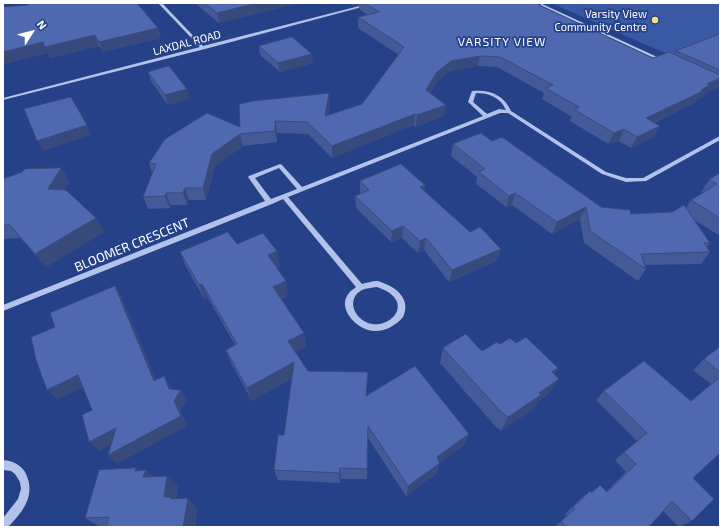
<!DOCTYPE html>
<html>
<head>
<meta charset="utf-8">
<style>
  body { margin:0 }
  #map { position:relative; width:723px; height:530px; overflow:hidden; background:#254188; font-family:"Exo 2",sans-serif }
  canvas { display:block }
  .frame { position:absolute; inset:0; border:4px solid #fff; pointer-events:none }
  .north { position:absolute; left:12px; top:12px; width:40px; height:40px; -webkit-text-stroke:3px #254188; paint-order:stroke; rotate:54deg; font-size:11px; font-weight:700; line-height:16px; text-align:center; color:#fff }
  .north::after { content:''; display:block; margin:auto; width:14px; height:18px; background:#fff; clip-path:polygon(50% 0,100% 100%,50% 72%,0 100%) }
</style>
</head>
<body>
<div id="map">
<canvas width="723" height="530"></canvas>
<div class="frame"></div>
<div class="north">N</div>
</div>
<script>
const context = document.querySelector('canvas').getContext('2d');
context.lineJoin = 'round';
function paint(path, color) { context.fillStyle = color; context.fill(path, 'evenodd'); }
function strokePath(path, color, width, dash) { context.strokeStyle = color; context.lineWidth = width; context.lineCap = dash ? 'butt' : 'round'; context.setLineDash(dash || []); context.stroke(path); }
function drawText(font, color, halo, rows, align = 'center') {
  context.font = font + ' "Exo 2",sans-serif'; context.lineWidth = 3.5; context.setLineDash([]); context.textBaseline = 'middle'; context.strokeStyle = halo; context.fillStyle = color; for (const [text, x, y, turn = 0] of rows) {
    context.save(); context.translate(x, y); context.rotate((+turn || 0) * Math.PI / 180); context.textAlign = isNaN(turn) ? turn : align; if (halo) context.strokeText(text, 0, 0); context.fillText(text, 0, 0); context.restore();
  }
}
const green = new Path2D(`
  M551,3H720V37L674,57Z`);
const minor = new Path2D(`
  M158,3H162L203,46L371,3H377L205,49L3,100V98L200,47Z
  M535,3H540L666,61L662,62Z
  M472,91C490,89 504,95 511,111L606,172L626,178H643L718,137L720,136V140L646,181L626,182L602,174L508,113H500L288,197L362,284C366,283 372,281 377,281C380,281 385,284 388,285C401,291 410,303 403,317C399,322 394,325 389,328C382,331 375,332 368,330C354,326 337,307 349,293C350,291 354,289 356,287L283,199L272,204L3,311V305L265,201L248,177L249,176L280,164L282,165L302,187L483,116L468,102ZM476,93C489,93 500,97 506,110L499,109L487,114L473,102ZM279,168L297,189L271,199L255,178ZM377,287C424,303 380,341 358,316C351,307 351,296 362,290C366,288 372,288 377,287Z
  M3,460C13,461 22,465 26,474C36,495 23,512 8,527H3V518L18,499L21,489L20,482L15,474L11,471L3,470Z`);
const wall = new Path2D(`
  M195,3H298L219,23Z
  M349,3H553L548,5L541,3V6L653,58L674,55L676,51L720,34V83L718,88L706,93L704,96L698,99L696,102L654,123L660,126L654,137L631,148L619,141L608,144L570,121L572,117L542,99L544,93L497,67L478,66L450,71L436,83L430,93L446,105L444,116L416,127L414,125L332,158L308,134L277,133V142L243,146L215,166L206,200H189L187,205H171L170,208L148,209L143,197L152,173L149,163L240,127L330,104L328,115L362,104L399,55L358,28V17L367,15L359,9V5L354,6Z
  M3,7L158,28L161,38L103,52L99,46L50,58L48,53L3,64Z
  M259,46L313,63L280,72L260,55Z
  M148,72L189,98L168,105L151,81Z
  M492,141L601,207L631,214L672,212L686,208L691,200L703,193L701,192L709,180L720,173V236L693,219L710,243L707,247L710,252L701,264L644,265L646,269L638,281L584,243L580,219L552,234L512,205L506,207L476,184L477,177L451,156L453,144Z
  M61,168L69,181L64,190L96,218L104,232L46,267L20,238L3,239V179Z
  M360,181L425,185L424,190L497,261L449,282L424,250L418,253L402,238L391,242L356,208L355,196L361,194L360,193Z
  M237,244L280,266L276,268L288,296L281,299L304,333L306,347L295,352L308,371L367,385V396L469,434L464,445L440,463L437,473L406,496L368,438L367,479H341L340,483L278,480L274,470L284,435L292,378L252,401L231,363L226,350L235,345L208,298L205,300L186,267L180,252Z
  M516,343L554,374L550,393L537,402L533,409L501,431L495,426L440,363L443,348L482,351L500,344Z
  M720,347V453L693,478L692,521L679,527L663,511L649,527H554L567,516L565,514L581,498L590,491L591,492L600,485L606,492L626,472L615,460L637,441L596,400L604,391L691,401L711,384L693,370L704,359Z
  M139,470H146L153,477L178,487L176,499L197,508L195,527H100L85,518Z`);
const shadedWall = new Path2D(`
  M257,3H298L219,23L217,13Z
  M354,3H359V5L354,6Z
  M530,3H541L540,7Z
  M158,28L161,38L103,52L99,42Z
  M95,35L99,46L50,58L48,53L3,64V52L43,42Z
  M312,54L313,63L280,72L278,63Z
  M480,56L478,66L450,71L436,83L424,101L426,90L437,72L451,61Z
  M720,78V83L718,88L706,93L704,96L698,99L696,102L640,129L646,118L701,90L707,84Z
  M187,89L189,98L168,105L165,95Z
  M329,93L330,104L326,127L325,116Z
  M446,105L444,116L416,127L417,115Z
  M415,114L414,125L332,158V146Z
  M275,121L277,133V142L275,131Z
  M87,125L91,135L43,151L37,141Z
  M660,126L654,137L631,148L637,137Z
  M624,129L619,141L608,144L614,133Z
  M240,134L243,146L215,166L206,200L203,188L212,154Z
  M61,168L69,181L56,203L48,189Z
  M425,185L423,197L420,187Z
  M185,188L189,200L187,205L183,193Z
  M166,193L171,205L170,208L165,196Z
  M515,193L512,205L506,207L509,196Z
  M586,207L580,219L552,234L557,222Z
  M96,218L104,232L46,267L35,254Z
  M403,226L402,238L391,242L392,231Z
  M426,238L424,250L418,253L420,241Z
  M501,249L497,261L449,282L452,270Z
  M277,251L280,266L271,270L268,255Z
  M286,281L288,296L276,301L273,287Z
  M202,284L208,298L205,300L199,285Z
  M115,286L122,297L161,391L154,381Z
  M304,333L306,347L291,355L288,341Z
  M294,362L297,375L252,401L247,388Z
  M558,368L549,382L552,372Z
  M78,375L88,385L58,400L47,390Z
  M164,376L171,386L175,399L181,390L187,400L181,410L187,426L117,464L108,455L174,401Z
  M559,379L550,393L537,402L533,409L501,431L508,417L539,393Z
  M116,428L125,437L99,451L89,442Z
  M469,434L464,445L433,468L437,457Z
  M440,463L437,473L406,496L408,486Z
  M136,468L144,475L146,470L157,481L155,488L135,471Z
  M340,468L341,479L340,483L339,473Z
  M167,476L178,487L176,501L164,497Z
  M188,498L197,508L195,527H183Z`);
const building = new Path2D(`
  M27,3H137L158,28L99,42L95,35L45,47L43,42L3,52V7L28,5Z
  M205,3H257L217,13Z
  M365,3H535L653,58L669,52L720,75V78L707,84L710,85L701,90L703,91L646,118L660,126L637,137L624,129L614,133L575,110L579,107L545,88L553,85L500,57L480,56L451,61L437,72L426,90L446,105L417,115L415,114L332,146L307,122L275,121V131L240,134L212,154L203,188H185L183,193H166L165,196L143,197L156,164L149,163L165,139L207,113L240,127L239,104L253,101L329,93L325,116L362,104L404,47L358,17L379,12Z
  M720,34V70L676,51Z
  M292,37L312,54L278,63L259,46Z
  M169,66L187,89L165,95L148,72Z
  M71,97L87,125L37,141L24,109Z
  M481,133L492,141L502,137L601,207L630,210L631,214L672,212L684,205L710,243H704L710,252L641,254L646,269L590,231L586,207L557,222L515,193L509,196L479,172L485,169L453,144Z
  M401,164L425,185L420,187L470,232L480,227L501,249L452,270L426,238L420,241L403,226L392,231L355,196L369,190L360,181Z
  M61,168L48,189L66,190L96,218L35,254L10,225H3V179L22,172L25,169Z
  M720,173V218L691,200L717,184L709,180Z
  M228,232L237,244L263,233L277,251L268,255L286,281L273,287L304,333L288,341L308,371L368,372L366,396L415,366L469,434L437,457L440,463L408,486L368,426L367,469L340,468L339,473L274,470L278,435H284L294,362L247,388L226,350L237,344L202,284L199,285L180,252Z
  M115,286L154,381L164,376L169,389L181,390L174,401L181,416L108,455L116,428L89,442L82,415L92,410L78,375L47,390L36,360L31,337L55,327L50,313Z
  M466,334L482,351L497,342L500,344L510,338L516,343L526,337L558,368L552,372L559,379L539,393L541,395L508,417L502,413L443,348Z
  M720,347V372L704,359Z
  M644,361L691,401L720,377V453L693,478L714,499L692,521L672,501L649,527H566L561,521L575,509L573,507L590,491L592,493L600,485L607,492L636,464L624,452L647,433L604,391Z
  M136,468L135,471L146,470L143,477L167,476L164,497H171V499L188,498L183,527H106L109,517L85,518L99,470Z`);
const markers = [
  [655,20,4,"#f3e376"]
];
const farPoinames = [
  ["Varsity View",647,14],
  ["Community Centre",647,27]
];
const farStreetnames = [
  ["LAXDAL ROAD",187,43,-15]
];
const farNeighbourhoodnames = [
  ["VARSITY VIEW",502,42]
];
const streetNames = [
  ["BLOOMER CRESCENT",132,245,-22]
];
paint(green, '#3a59a5');
paint(minor, '#b2c2e9');
paint(wall, '#435a97');
paint(shadedWall, '#374a7b');
paint(building, '#4e69b0');
strokePath(building, '#374a7b', 1);
for (const [x, y, r, color] of markers) { const dot = new Path2D(); dot.arc(x, y, r, 0, 2 * Math.PI); context.fillStyle = color; context.fill(dot); strokePath(dot, '#254188', 1.5); }
drawText('11px', '#fff', '#254188', farPoinames, 'right');
drawText('11px', '#fff', '#254188', farStreetnames);
context.letterSpacing = '1px';
drawText('12px', '#fff', '#254188', farNeighbourhoodnames);
context.letterSpacing = '0px';
drawText('13px', '#fff', '#254188', streetNames);
</script>
</body>
</html>
